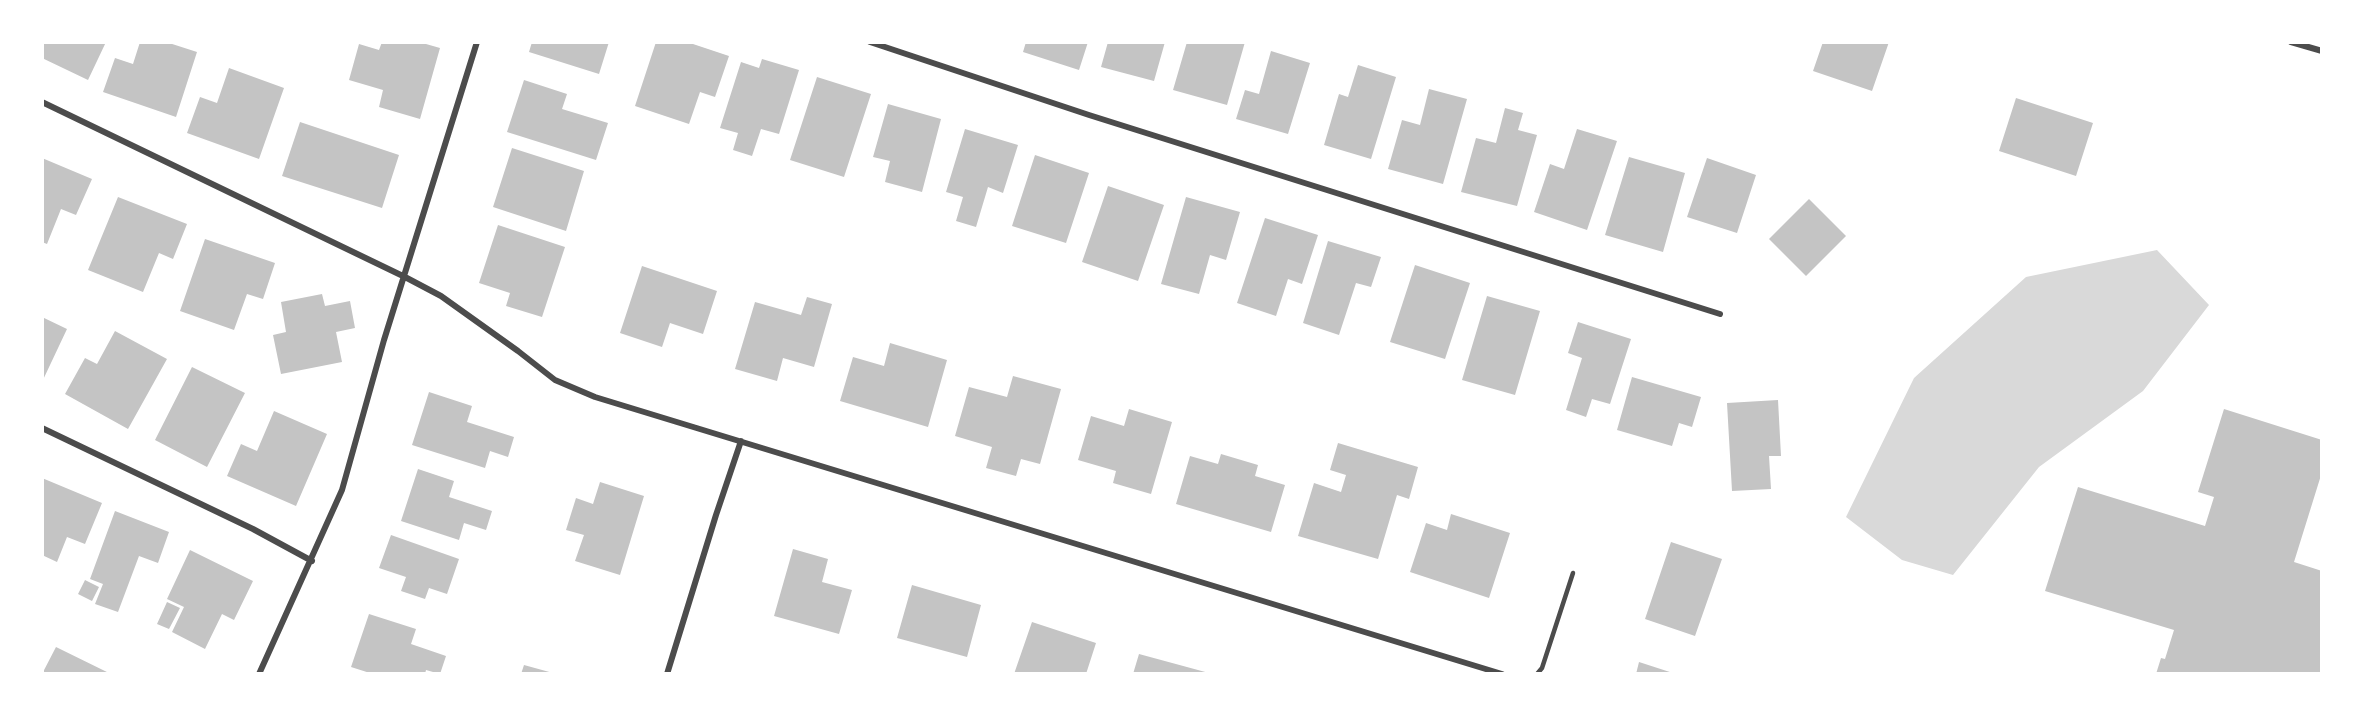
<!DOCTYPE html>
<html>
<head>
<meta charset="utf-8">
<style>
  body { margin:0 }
  #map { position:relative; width:2364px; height:716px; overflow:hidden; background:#fff; font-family:"PT Serif",serif }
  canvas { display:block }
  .frame { position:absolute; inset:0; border:44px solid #fff; pointer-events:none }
</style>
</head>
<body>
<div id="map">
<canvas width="2364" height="716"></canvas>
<div class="frame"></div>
</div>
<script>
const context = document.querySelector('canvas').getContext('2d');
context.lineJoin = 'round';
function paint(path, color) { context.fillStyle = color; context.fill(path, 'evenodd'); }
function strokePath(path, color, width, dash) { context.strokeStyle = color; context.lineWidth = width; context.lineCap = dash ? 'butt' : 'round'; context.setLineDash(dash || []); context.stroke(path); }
const water = new Path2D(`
  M2157,250L2209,305L2143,391L2039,467L1953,575L1902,560L1846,517L1914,378L2026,277Z`);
const building = new Path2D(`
  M42,42H106L88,80L42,58Z
  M140,42H166L197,52L176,117L103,92L115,58L133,64Z
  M382,42H419L440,48L420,119L379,107L383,90L349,80L359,44L379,50Z
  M532,42H609L599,74L529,52Z
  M656,42H687L729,56L715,97L700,92L689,124L635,106Z
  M1026,42H1088L1079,70L1023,52Z
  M1108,42H1165L1154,81L1101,67Z
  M1187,42H1245L1227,105L1173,90Z
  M1823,42H1889L1872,91L1813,71Z
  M1271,51L1310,63L1288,134L1236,119L1245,90L1259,94Z
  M762,59L799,70L779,134L761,129L752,156L733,150L738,133L720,128L741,62L759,68Z
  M1358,65L1396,77L1371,159L1324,145L1339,94L1348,97Z
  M229,68L284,88L259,159L187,133L200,97L217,103Z
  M817,77L871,94L844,177L790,160Z
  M524,80L567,94L562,109L608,123L596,160L507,132Z
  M1429,89L1467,99L1443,184L1388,169L1402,120L1420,125Z
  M2016,98L2093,123L2076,176L1999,151Z
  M888,104L941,119L922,192L885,182L890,161L873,157Z
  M1505,108L1523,113L1518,130L1537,135L1517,206L1461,192L1476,138L1496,143Z
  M300,122L399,155L382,208L282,176Z
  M965,129L1018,145L1003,193L988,187L976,227L956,221L963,197L946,192Z
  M1577,129L1617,141L1587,230L1534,212L1550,164L1564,169Z
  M512,148L584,171L566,231L493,207Z
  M1035,155L1089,173L1066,243L1012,226Z
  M1629,157L1685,173L1663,252L1605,235Z
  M42,158L92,179L76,215L61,209L47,244L42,242Z
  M1707,158L1756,175L1737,233L1687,217Z
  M1108,186L1164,205L1138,281L1082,262Z
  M118,197L187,224L173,259L159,253L143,292L88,270Z
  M1186,197L1240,212L1226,260L1210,255L1199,294L1161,284Z
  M1809,199L1846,236L1806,276L1769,239Z
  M1265,218L1318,235L1302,284L1288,279L1276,316L1237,303Z
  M498,225L565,247L542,317L506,306L510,293L479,283Z
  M205,239L275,263L263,299L247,294L234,330L180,311Z
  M1328,241L1381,257L1371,287L1356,283L1339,335L1303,323Z
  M1415,265L1470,283L1445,359L1390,342Z
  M642,266L717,291L703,334L670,323L662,347L620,333Z
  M322,294L325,306L350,301L355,328L336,332L342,362L281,374L273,335L286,332L281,302Z
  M1487,296L1540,311L1515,395L1462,380Z
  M807,297L832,304L814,367L783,358L777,381L735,369L755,302L801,315Z
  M42,317L67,329L42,382Z
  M1578,322L1631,339L1610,404L1592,399L1586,417L1566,410L1582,358L1568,353Z
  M115,331L167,359L128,429L65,394L85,358L97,364Z
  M890,343L947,360L928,427L840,401L853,357L884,366Z
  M192,367L245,393L207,467L155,440Z
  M1013,376L1061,389L1040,464L1021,459L1016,476L986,468L992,447L955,436L969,387L1007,397Z
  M1632,377L1701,397L1692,427L1679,423L1672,446L1617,430Z
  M429,392L472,406L467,422L514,437L508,457L490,451L485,468L412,445Z
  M1778,400L1781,456H1769L1771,489L1732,491L1727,403Z
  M1129,409L1172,422L1151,494L1113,483L1116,471L1078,460L1091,416L1124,426Z
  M2224,409L2322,440V472L2294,562L2322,571V674H2156L2161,658L2165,659L2174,630L2045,591L2078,487L2205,526L2214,497L2198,492Z
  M274,411L327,434L296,506L227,476L241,444L257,451Z
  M1338,443L1418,467L1409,499L1397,495L1378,559L1298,536L1314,483L1341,492L1346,475L1330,470Z
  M1221,454L1258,465L1255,476L1285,485L1271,532L1176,504L1190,456L1218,464Z
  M418,469L454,481L449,497L492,511L486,530L464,523L459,540L401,521Z
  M42,478L102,503L85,544L67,537L57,562L42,555Z
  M600,482L644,496L620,575L575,561L584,535L566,530L576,498L593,504Z
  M115,511L169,532L158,563L139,556L118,612L95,604L103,584L90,579Z
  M1451,514L1510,533L1489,598L1410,572L1426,523L1447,530Z
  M391,535L459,559L447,594L429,588L425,599L401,591L406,577L379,568Z
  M1671,542L1722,559L1695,636L1645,619Z
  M793,549L828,559L822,582L852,590L839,634L774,616Z
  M190,550L253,581L234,620L222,614L205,649L172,632L184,607L167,599Z
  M85,580L99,587L92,601L78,594Z
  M912,585L981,605L967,657L897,638Z
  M167,602L180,608L169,629L157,624Z
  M369,614L416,629L411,644L446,656L440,674L426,670L425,674H373L351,667Z
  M1032,622L1096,643L1086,674H1014Z
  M56,647L111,674H42Z
  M1139,654L1209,673V674H1133Z
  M1639,662L1676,674H1636Z
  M524,665L553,673V674H521Z`);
const service = new Path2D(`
  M1537,674L1542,668L1573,573`);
const minor = new Path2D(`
  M870,42L1089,115L1720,314
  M2291,42L2322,51
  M42,102L405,277L441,296L518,351L555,380L595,397L1502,674
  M42,428L253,529L312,561
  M259,674L342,490L384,340L477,42
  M667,674L716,515L741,441`);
paint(water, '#d9d9d9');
paint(building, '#c4c4c4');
strokePath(service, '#4c4c4c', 4.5);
strokePath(minor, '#4c4c4c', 6);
</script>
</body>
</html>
